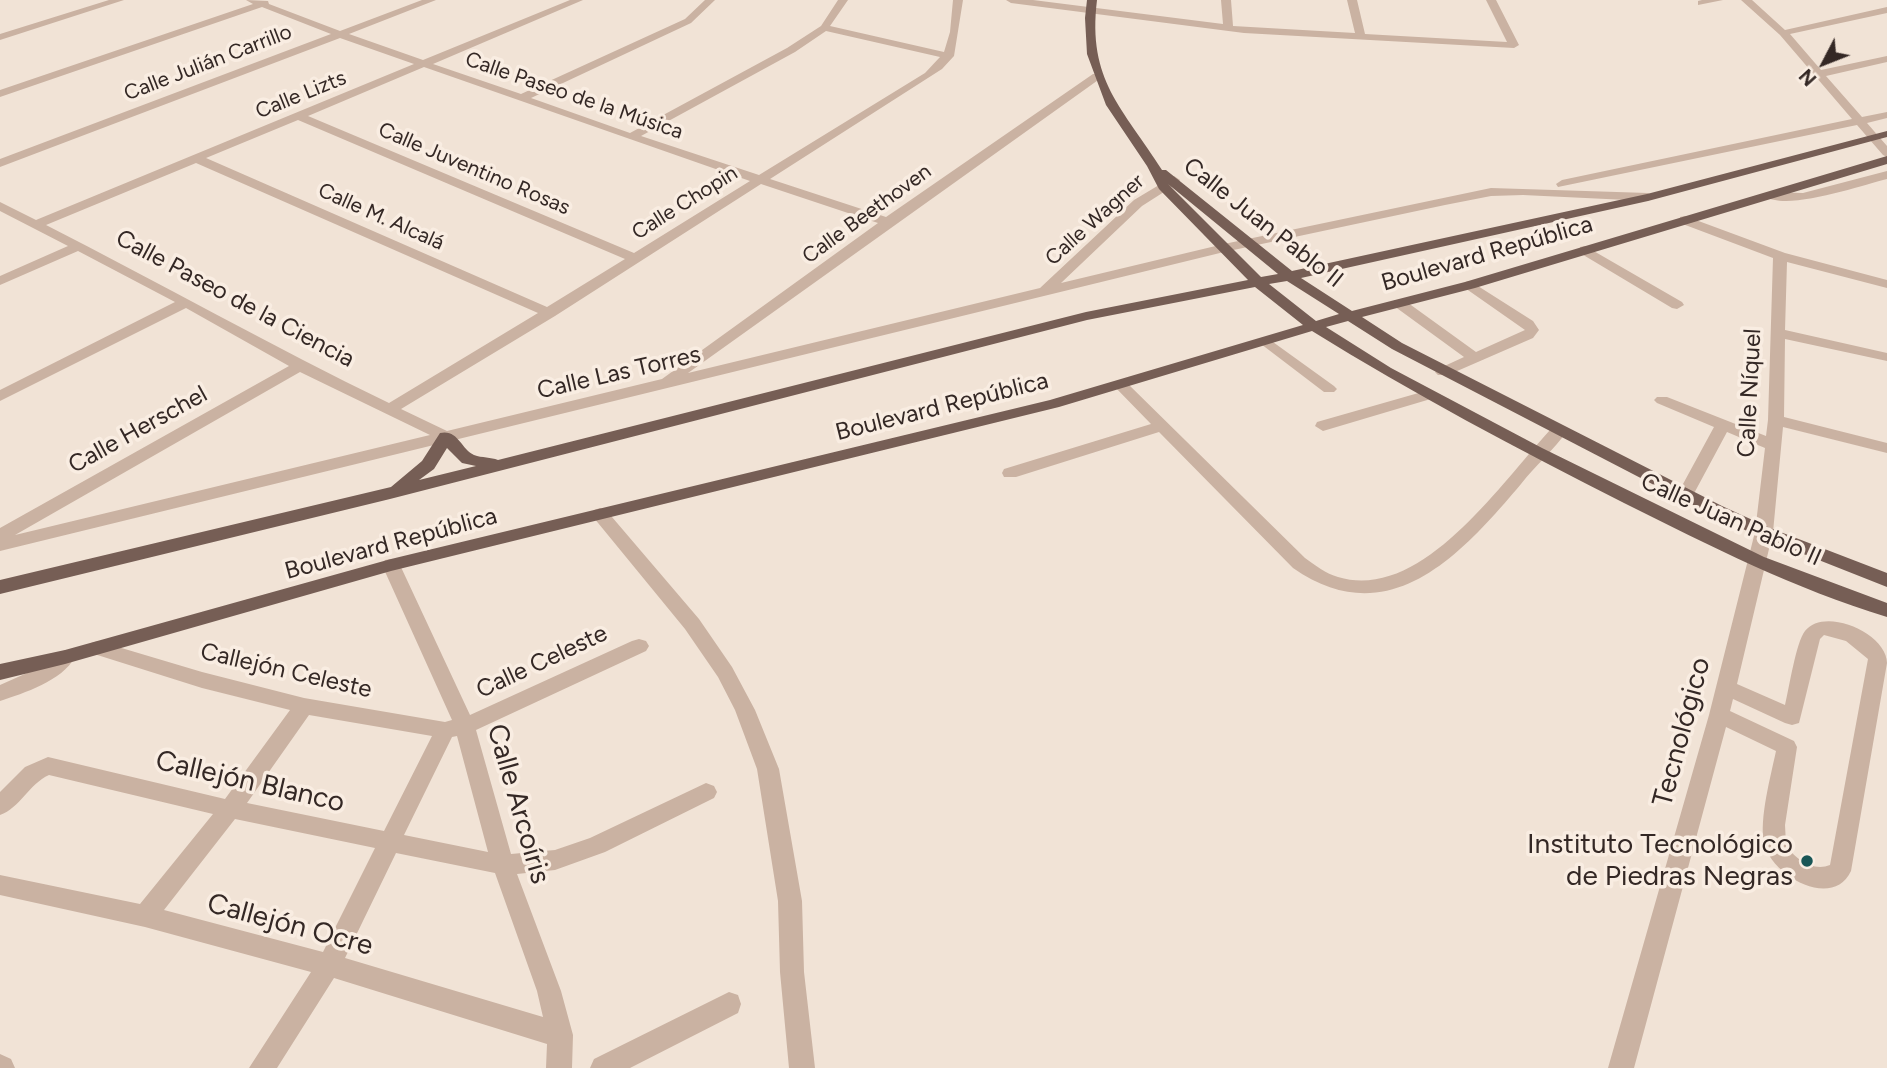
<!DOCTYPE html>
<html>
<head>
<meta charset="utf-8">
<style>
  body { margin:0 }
  #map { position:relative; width:1887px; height:1068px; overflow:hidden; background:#f1e3d6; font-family:Figtree,sans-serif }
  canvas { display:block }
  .north { position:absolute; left:1789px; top:28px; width:70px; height:70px; -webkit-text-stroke:5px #f9ede2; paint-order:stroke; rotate:228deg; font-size:19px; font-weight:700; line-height:28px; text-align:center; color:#342825 }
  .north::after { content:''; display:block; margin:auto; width:24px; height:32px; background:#342825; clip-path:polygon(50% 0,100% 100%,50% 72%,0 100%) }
</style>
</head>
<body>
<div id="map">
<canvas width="1887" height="1068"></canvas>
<div class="north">N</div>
</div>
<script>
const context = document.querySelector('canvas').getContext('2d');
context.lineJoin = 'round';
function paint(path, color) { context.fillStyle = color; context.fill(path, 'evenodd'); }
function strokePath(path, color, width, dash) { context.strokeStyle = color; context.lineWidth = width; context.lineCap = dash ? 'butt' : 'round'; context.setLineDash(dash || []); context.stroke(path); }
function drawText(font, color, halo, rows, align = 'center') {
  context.font = font + ' Figtree,sans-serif'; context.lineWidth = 7; context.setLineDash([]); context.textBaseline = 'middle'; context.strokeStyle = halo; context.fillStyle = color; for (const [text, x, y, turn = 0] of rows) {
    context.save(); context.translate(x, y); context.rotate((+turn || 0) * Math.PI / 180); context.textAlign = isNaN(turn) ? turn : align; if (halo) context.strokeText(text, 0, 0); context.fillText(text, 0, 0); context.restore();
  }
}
const minor = new Path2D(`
  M109,0H124L0,40V34Z
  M246,0L268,1L269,4L340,31L422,0H436L349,34L423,60L570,0H583L433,64L521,94L685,19L705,0H715L691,23L531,98L630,133L787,48L821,26L838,0H848L830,26L944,52L950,32L953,0H963L954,56L942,69L770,179L886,217L1093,74H1101V78L688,373L1040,288L1134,200L1174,176L1180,180L1178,183L1142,206L1061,283L1224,244L1491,188L1648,193L1654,197L1648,201L1523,195L1491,196L1445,205L1224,252L0,551V528L289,366L186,308L0,401V390L175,302L78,251L0,285V276L68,246L0,211V202L36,220L414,64L340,38L0,167V159L331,34L262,7L0,97V90L253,4ZM826,31L940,57L925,73L759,175L641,136L795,52ZM424,67L750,181L634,253L308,116ZM298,120L625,259L547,307L206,158ZM196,163L538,313L389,403C273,347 160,283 46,225ZM761,184L878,223L662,379L447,431L401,409L555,316ZM300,372L430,435L15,535Z
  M1006,0H1033L1223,24L1221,0H1231L1233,26L1355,33L1347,0H1357L1365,34L1507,42L1486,0H1496L1519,45L1514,48L1244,33L1011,3Z
  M1702,0H1723L1698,5V1Z
  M1741,0H1752L1785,30L1887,7V13L1790,34L1821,70L1887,56V62L1826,76L1862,117L1887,112V118L1867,123L1887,146V157L1883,155L1857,125L1558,187L1556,184L1562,180L1852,119L1780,35Z
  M1887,171V179C1862,185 1785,212 1765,196L1771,192L1803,193Z
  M1685,216L1785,253L1887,280V288L1787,262L1785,330L1887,353V361L1785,339L1784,417L1887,443V453L1783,427L1773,532L1737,684L1785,705C1789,689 1796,642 1805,631C1824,606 1887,633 1887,663L1851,871C1833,910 1771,876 1764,843C1759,819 1771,775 1776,751L1726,727L1634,1068H1608L1709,715L1755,532L1765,448L1727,432L1691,499H1679L1677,495L1714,427L1657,403L1654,400L1657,397H1667L1766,436L1768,420L1773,258L1680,223V217ZM1824,635L1846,641L1868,659L1830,865C1813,872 1794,859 1786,844L1785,825L1797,747L1794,741L1730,711L1733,699L1785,723L1792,725L1799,723L1820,639Z
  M1585,246L1682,302L1684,305L1677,309L1672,308L1580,253V247Z
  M1470,281L1533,321L1539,330L1533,338L1448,375H1438L1435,372L1438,369L1464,357L1394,306V300H1404L1476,352L1525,330L1465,288V282Z
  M1266,337L1334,386L1337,389L1334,392H1324L1261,344L1259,341L1261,338Z
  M1121,380L1126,382L1305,558C1315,565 1326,574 1338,577C1423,603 1503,479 1553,427H1565L1567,431C1554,450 1535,466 1521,484C1461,555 1389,635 1293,568L1159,432L1016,477H1004L1002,473L1004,469L1151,424L1113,385Z
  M1429,390L1434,392L1437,395L1434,398L1323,431L1315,426L1317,422Z
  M600,508L606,510L699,619L732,667L755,710L779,769L802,901L804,972L815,1068H789L780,972L778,901L757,769L735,710L718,677L685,629L594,518L591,514L594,510Z
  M391,559L397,560L400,565L470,715L632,641L639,639L646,641L649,646L646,651L476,730L511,854L555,850L590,838L706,783L714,786L717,792L714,798L605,852L555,870L517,874L561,991L573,1035L572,1068H546L547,1044L334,978L277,1068H249L311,972L145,927L0,895V875L140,904L213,814L49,775C29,784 20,808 0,815V792L25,767L48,757L225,799L290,710L202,688L91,653L88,648L91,643L98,641L202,672L304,698L445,722L452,720L382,565L385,560ZM309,715L432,736L384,831L247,803ZM457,736L488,852L404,835L452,737ZM235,819L375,848L323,952L164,910ZM396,853L495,873L537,991L543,1017L345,958Z
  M65,650L72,652L75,657C62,681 24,693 0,701V685L27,673Z
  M729,992L738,995L741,1004L738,1013L630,1068H590L594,1059Z
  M0,1054L11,1059L15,1068H0Z`);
const major = new Path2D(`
  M1087,0H1097C1087,81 1123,108 1162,170H1166L1292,271L1647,194L1887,131V137L1648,201L1301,278L1352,311L1465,282L1887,156V164L1475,288L1362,317L1402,343L1722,506L1770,528L1887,573V587L1758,536L1710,514L1392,349L1348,321L1326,327L1391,368L1542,448L1764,557L1887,603V617C1795,589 1710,546 1624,503C1518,449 1413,394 1312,331L1059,407L391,571L65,664L0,680V664L65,650L391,559L1050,400L1303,325L1255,287L1087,320L390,499L0,594V580L391,487L422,461L440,433C458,429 461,449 474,455C482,458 491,457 498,460L1086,312L1248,280L1159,189L1147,166L1106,105L1087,54L1085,18ZM1168,184L1278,274L1261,277ZM1287,281L1339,314L1316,321L1269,284ZM447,448L462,463L476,466L419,480L434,469Z`);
const markers = [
  [1807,861,7,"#195656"]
];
const farStreetnames = [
  ["Calle Julián Carrillo",208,63,-21],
  ["Calle Lizts",301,95,-22],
  ["Calle Paseo de la Música",574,96,19],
  ["Calle Juventino Rosas",474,169,23],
  ["Calle Chopin",685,203,-32],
  ["Calle Beethoven",867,214,-36],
  ["Calle M. Alcalá",381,217,24],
  ["Calle Wagner",1095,220,-42]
];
const streetNames = [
  ["Calle Juan Pablo II",1263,223,38],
  ["Boulevard República",1487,254,-16],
  ["Calle Paseo de la Ciencia",235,299,28],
  ["Calle Las Torres",619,373,-13],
  ["Calle Níquel",1750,393,-87],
  ["Boulevard República",942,407,-14],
  ["Calle Herschel",138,430,-29],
  ["Calle Juan Pablo II",1731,520,24],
  ["Boulevard República",391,544,-15],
  ["Calle Celeste",542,662,-25],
  ["Callejón Celeste",286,671,13]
];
const nearStreetnames = [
  ["Tecnológico",1682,732,-75],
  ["Callejón Blanco",250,782,13],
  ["Calle Arcoíris",518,804,74],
  ["Callejón Ocre",290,925,15]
];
const nearPoinames = [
  ["Instituto Tecnológico",1793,845],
  ["de Piedras Negras",1793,877]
];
paint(minor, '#cab2a2');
paint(major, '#765e55');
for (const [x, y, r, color] of markers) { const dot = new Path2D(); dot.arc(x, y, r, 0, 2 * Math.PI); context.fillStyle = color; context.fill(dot); strokePath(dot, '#f9ede2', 2.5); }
drawText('21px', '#342825', '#f9ede2', farStreetnames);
drawText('24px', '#342825', '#f9ede2', streetNames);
drawText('28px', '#342825', '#f9ede2', nearStreetnames);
drawText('28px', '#342825', '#f9ede2', nearPoinames, 'right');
</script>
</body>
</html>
